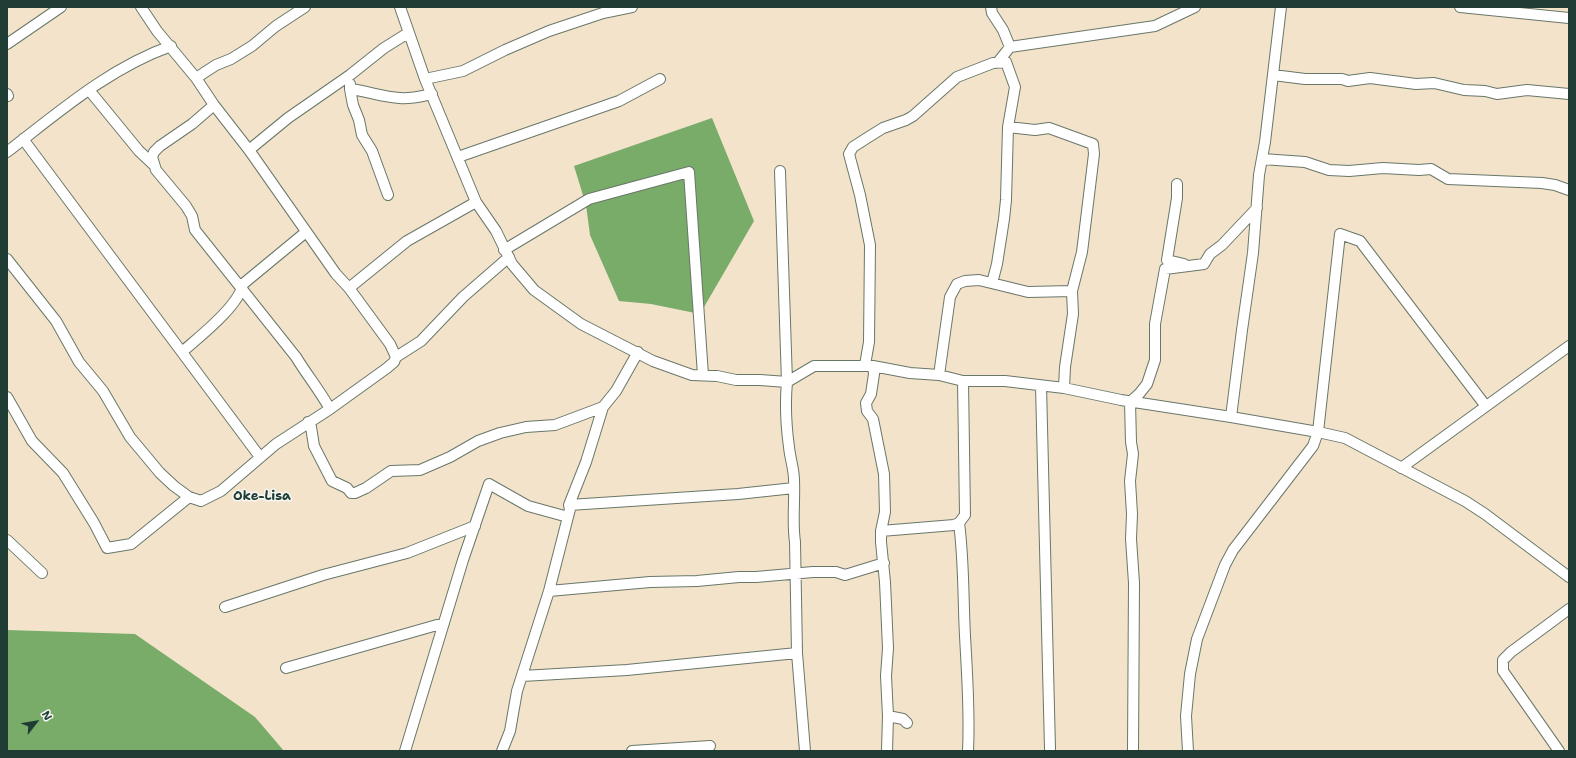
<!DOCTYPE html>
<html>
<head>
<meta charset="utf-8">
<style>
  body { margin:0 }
  #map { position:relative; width:1576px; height:758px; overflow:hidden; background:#f3e3cb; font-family:"Shantell Sans",sans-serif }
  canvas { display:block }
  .frame { position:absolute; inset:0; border:8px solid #1f3d34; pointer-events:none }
  .north { position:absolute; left:16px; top:702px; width:40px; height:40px; -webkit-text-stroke:3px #f6f6f2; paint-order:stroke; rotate:59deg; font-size:11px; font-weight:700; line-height:16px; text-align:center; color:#1f3d34 }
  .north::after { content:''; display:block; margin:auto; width:14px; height:18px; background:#1f3d34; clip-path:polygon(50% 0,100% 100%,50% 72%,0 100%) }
</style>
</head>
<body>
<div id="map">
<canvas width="1576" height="758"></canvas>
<div class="frame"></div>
<div class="north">N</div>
</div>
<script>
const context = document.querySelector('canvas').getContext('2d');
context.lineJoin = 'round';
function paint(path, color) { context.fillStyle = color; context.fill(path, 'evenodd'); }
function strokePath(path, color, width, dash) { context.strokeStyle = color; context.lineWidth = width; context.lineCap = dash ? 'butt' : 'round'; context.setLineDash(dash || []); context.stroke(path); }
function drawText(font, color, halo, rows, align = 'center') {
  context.font = font + ' "Shantell Sans",sans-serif'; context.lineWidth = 3; context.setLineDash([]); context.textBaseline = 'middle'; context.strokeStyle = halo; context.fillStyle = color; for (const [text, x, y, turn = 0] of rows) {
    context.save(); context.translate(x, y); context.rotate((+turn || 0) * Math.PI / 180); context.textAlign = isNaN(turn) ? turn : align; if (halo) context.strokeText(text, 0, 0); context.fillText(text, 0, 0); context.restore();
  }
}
const forest = new Path2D(`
  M712,118L754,221L700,314L651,304L619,301L590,235L586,205L574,166Z
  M7,630L135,634L255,717L284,751H7Z`);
const minor = new Path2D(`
  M141,7L157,31L196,78L214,105L249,150L336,274L349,288L390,344L396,357
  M400,7L425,79L476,202L496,231L512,264L534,290L581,324L653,361L692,375L717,376L736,380H760L787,382L814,366H873L910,373L939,375L963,381H1005L1064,388L1121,400L1231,417L1318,432L1345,438L1465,501L1485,514L1569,577
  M991,7L992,13L1003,30L1010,47
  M1460,7L1569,18
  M7,44L61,7
  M998,62L1010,47L1155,26L1195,7
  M1273,75L1305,79H1342L1348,81L1370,78L1416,84L1434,83L1464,90L1485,91L1497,94L1527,90L1569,94
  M196,78L216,65L231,59L252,46L276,26L305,7
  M425,79L463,71L505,50L549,31L603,13L632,7
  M350,84V89C367,91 383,97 400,98C411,99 422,96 432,94
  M350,89L353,105L359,120L362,135L372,151L388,195
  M89,90L139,151L154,165
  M7,94L8,96
  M214,105L192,124L160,146L154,152L152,157L156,170L186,206L192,216L195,230L296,357C307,375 320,391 330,409
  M1008,127L1035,130L1049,128L1093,144L1094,154L1082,252L1072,291L1073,314L1065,367L1064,388
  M23,139L260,457
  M249,150L288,118L350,75L384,48L408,33
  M7,152C59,112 109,68 171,46
  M458,157L619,101L660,79
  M1262,159L1305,162L1329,170L1349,171L1383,168L1419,170L1431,169L1448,179L1542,183L1555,185L1569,190
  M780,171L787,382C785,403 786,425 789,447C790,458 794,469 794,480C795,501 792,522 795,542L797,653L805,751
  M1177,184V198L1167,260L1184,264
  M504,250L589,199L689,172L703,375
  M7,259L56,321L79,362L103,391L130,437L160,473L174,486L189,497L201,501L221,491L276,444L330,409L387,368L394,362L396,357L421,341L463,297L509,257
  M349,288L407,241L476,202
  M182,352C199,337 239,306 243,284L306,232
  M865,365L869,342L870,245L860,195L849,154L853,147L867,138L883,128L906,120L913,116L957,77L993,63L1006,62L1015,87L1008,127L1006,200L1004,219L997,264L992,283
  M873,366L874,374L871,394L866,403L867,411L873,419L884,474L885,512L881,531V542L885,582L888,648L886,676L888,716L903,719L907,723
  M939,375L950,297L957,284L965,281L979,280L1028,292L1072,291
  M1041,386L1050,749
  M7,397L32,441L63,473L94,523L107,548L131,544L189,497
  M1231,417L1242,330L1253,253L1259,175L1265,142L1281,7
  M308,422L311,427L314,446L332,481L347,488L351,493H355L366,488L391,471L420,470L450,457L478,441L500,433L526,427L555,425L603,407
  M1401,468L1569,346
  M569,505L738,494L794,488
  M959,523C964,560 963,598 965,636C967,674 970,712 968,751
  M881,531L954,525L959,523L965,515L963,381
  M7,540L42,573
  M549,591L650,582L697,581L739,577H756L813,572H836L845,575L884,563
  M225,607L323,575L407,553L475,526
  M286,668L444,623
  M522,676L627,670L797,653
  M1133,750L1134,583L1131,539L1132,514L1130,481L1133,454L1131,442L1130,402L1139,394L1147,384L1155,360V324L1165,269L1204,264L1210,254L1222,245L1257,208
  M405,751L463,560L489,484L528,506L568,517
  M502,751L510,731L517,691L549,591L570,509L569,505L586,462L603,407L616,391L638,352
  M632,751L710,746
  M887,751L888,716
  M1188,751L1186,716L1190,674L1197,639L1225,565L1233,550L1313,446L1318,432L1340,234L1360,241L1485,405
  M1559,751L1503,671V660L1511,652L1569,609`);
const quarterNames = [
  ["Oke-Lisa",262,497]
];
paint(forest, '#78ac68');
strokePath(minor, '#697769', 12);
strokePath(minor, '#fff', 10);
drawText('bold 13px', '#1f3d34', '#f6f6f2', quarterNames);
</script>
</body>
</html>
